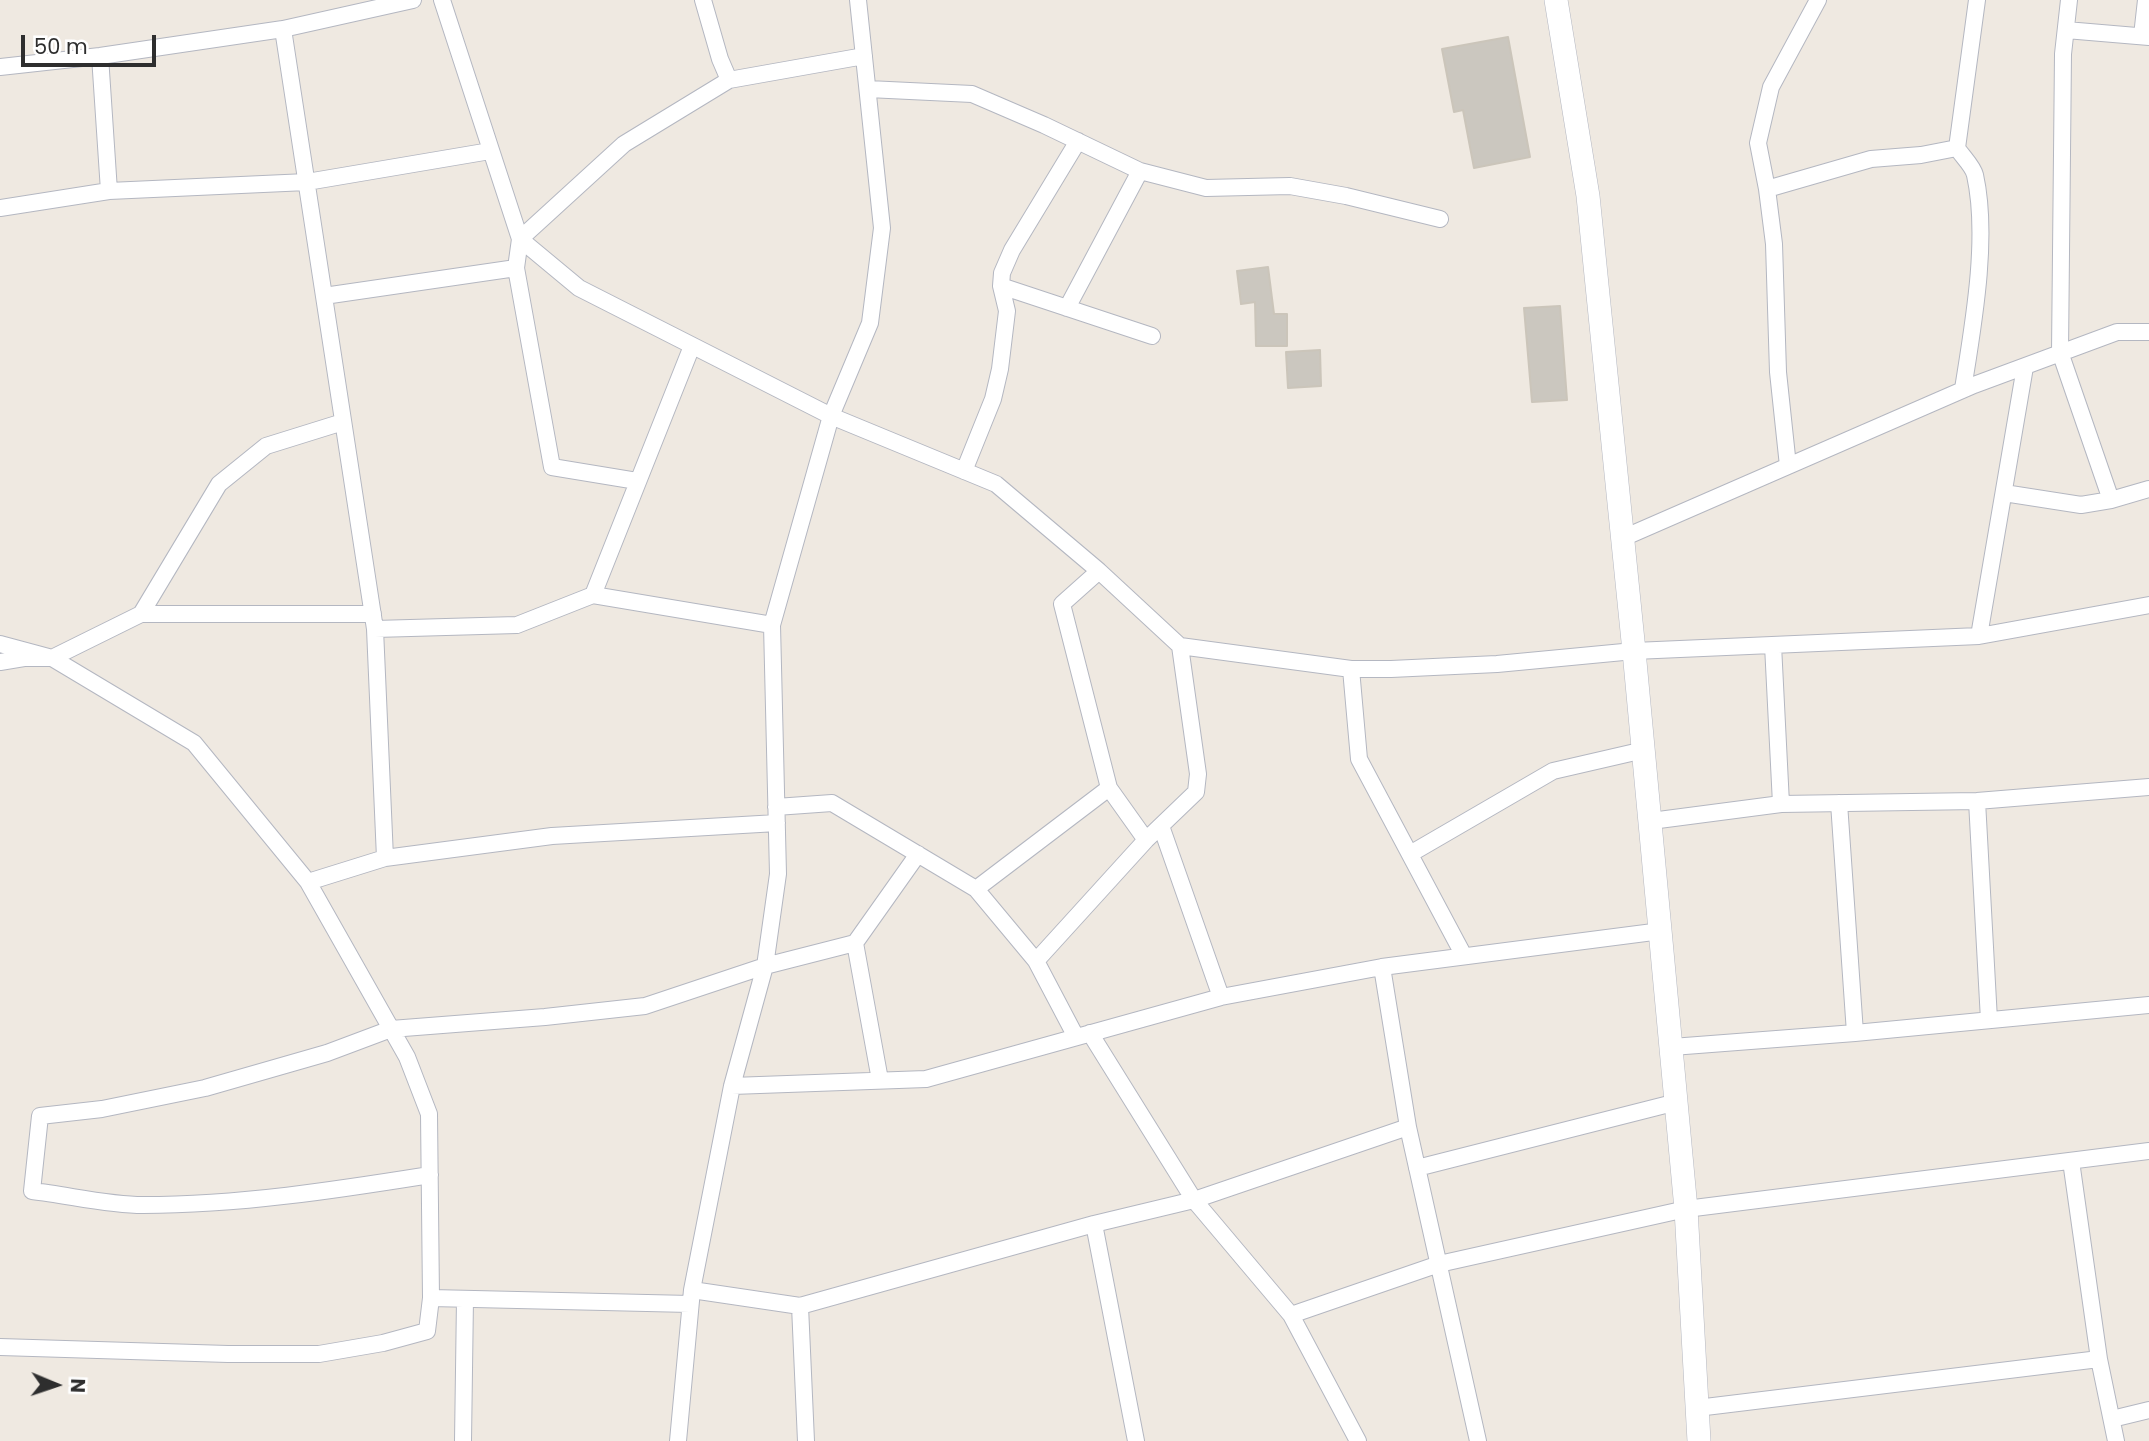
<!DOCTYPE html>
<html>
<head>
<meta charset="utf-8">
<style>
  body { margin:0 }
  #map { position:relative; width:2149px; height:1441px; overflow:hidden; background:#efe9e1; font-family:Poppins,sans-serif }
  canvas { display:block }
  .north { position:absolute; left:21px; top:1350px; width:70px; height:70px; -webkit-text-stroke:5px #fff; paint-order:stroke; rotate:92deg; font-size:19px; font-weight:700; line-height:28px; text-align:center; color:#2e2e2e }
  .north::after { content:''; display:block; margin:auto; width:24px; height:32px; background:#2e2e2e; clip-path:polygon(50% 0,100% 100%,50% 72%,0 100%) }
  .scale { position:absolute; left:21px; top:35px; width:135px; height:32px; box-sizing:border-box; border:4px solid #2e2e2e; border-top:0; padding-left:9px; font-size:21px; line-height:24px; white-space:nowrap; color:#2e2e2e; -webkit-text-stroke:5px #fff; paint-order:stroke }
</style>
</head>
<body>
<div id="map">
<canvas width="2149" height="1441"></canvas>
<div class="north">N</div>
<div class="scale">50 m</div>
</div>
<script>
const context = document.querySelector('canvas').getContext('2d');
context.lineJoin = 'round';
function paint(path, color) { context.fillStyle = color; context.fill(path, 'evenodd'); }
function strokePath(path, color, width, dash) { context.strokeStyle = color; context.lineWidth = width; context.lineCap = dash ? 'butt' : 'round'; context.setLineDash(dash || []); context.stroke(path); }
const building = new Path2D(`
  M1508,37L1530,157L1474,168L1463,110L1454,112L1442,49Z
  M1268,267L1274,314H1287V346H1256L1255,302L1241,304L1237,271Z
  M1560,306L1567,400L1532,402L1524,308Z
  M1320,350L1321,386L1288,388L1286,352Z`);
const minor = new Path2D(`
  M442,0L520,239L579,288L831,416L996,484L1099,571L1180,646L1351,669H1391L1497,664L1634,651L1979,636L2149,605
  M703,0L720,59L729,80
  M2069,0L2063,54L2060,352L2111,500
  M283,29L375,629L385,858
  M2066,30L2149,37
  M2142,36L2146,0
  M100,56L109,191
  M0,67L100,56L283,29L413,0
  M868,89L972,94L1044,125L1140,171L1206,188L1290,186L1346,196L1440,219
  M1957,148C1962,156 1973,166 1975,175C1989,238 1973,326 1963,389
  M1767,189L1871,159L1921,155L1957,148L1977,0
  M0,208L109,191L307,182L490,151
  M1001,286L1152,336
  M324,296L516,268
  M1067,308L1140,171
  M1788,466L1778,372L1774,244L1767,189L1758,143L1771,87L1818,0
  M964,471L993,399L1000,369L1007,311L1001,286L1002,273L1012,250L1078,141
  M637,481L552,467L516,268L520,239L624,144L729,80L864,56
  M2004,493L2081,505L2111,500L2149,489
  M1623,538L1974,385L2117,332H2149
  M1099,571L1062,604L1109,788L1146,840L1196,792L1198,774L1180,646
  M593,595L692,346
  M141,614H373
  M375,629L517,625L593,595L772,625
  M1979,636L2025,367
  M0,644L52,658L194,743L308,882L385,858L552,836L777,823
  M1773,645L1781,804
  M0,662L24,658H52L141,614L219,484L266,446L343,422
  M1351,669L1359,759L1464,956
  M1977,801L1989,1020
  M1839,803L1855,1033
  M776,807L832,803L976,889L1036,961L1076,1037
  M1651,821L1781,804L1977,801L2149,787
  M1161,826L1221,997
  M1410,854L1553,771L1644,750
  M308,882L407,1057L429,1114L431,1298L690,1304
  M976,889L1109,788
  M855,943L880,1080
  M1036,961L1146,840
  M1382,967L1408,1127L1478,1441
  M1090,1033L1194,1200L1291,1315L1358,1441
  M1672,1047L1855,1033L2149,1005
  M732,1086L926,1079L1221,997L1382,967L1661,931
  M2071,1161L2099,1359L2116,1441
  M1417,1168L1677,1102
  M430,1175C336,1190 239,1205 143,1205C108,1205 68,1195 32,1191L40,1116L102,1109L205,1088L327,1053L391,1029L545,1017L645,1006L765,966L855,943L918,854
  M1094,1224L1136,1441
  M692,1290L800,1306L1094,1224L1194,1200L1408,1127
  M800,1306L806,1441
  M1291,1315L1439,1264L1686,1209L2149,1151
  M0,1347L228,1354H319L383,1343L427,1331L431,1298
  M1697,1408L2099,1359
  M2112,1419L2149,1410
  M463,1441L465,1299
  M678,1441L692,1290L732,1086L765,966L778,874L772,625L831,416L870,323L882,228L858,0`);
const secondary = new Path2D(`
  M1556,0L1588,196L1634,651L1686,1209L1699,1441`);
paint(building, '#cbc7bf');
strokePath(building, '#cbc5ba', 2);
strokePath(minor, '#b4b7c1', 18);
strokePath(secondary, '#b4b7c1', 24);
strokePath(minor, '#fff', 16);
strokePath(secondary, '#fff', 23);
</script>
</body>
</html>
